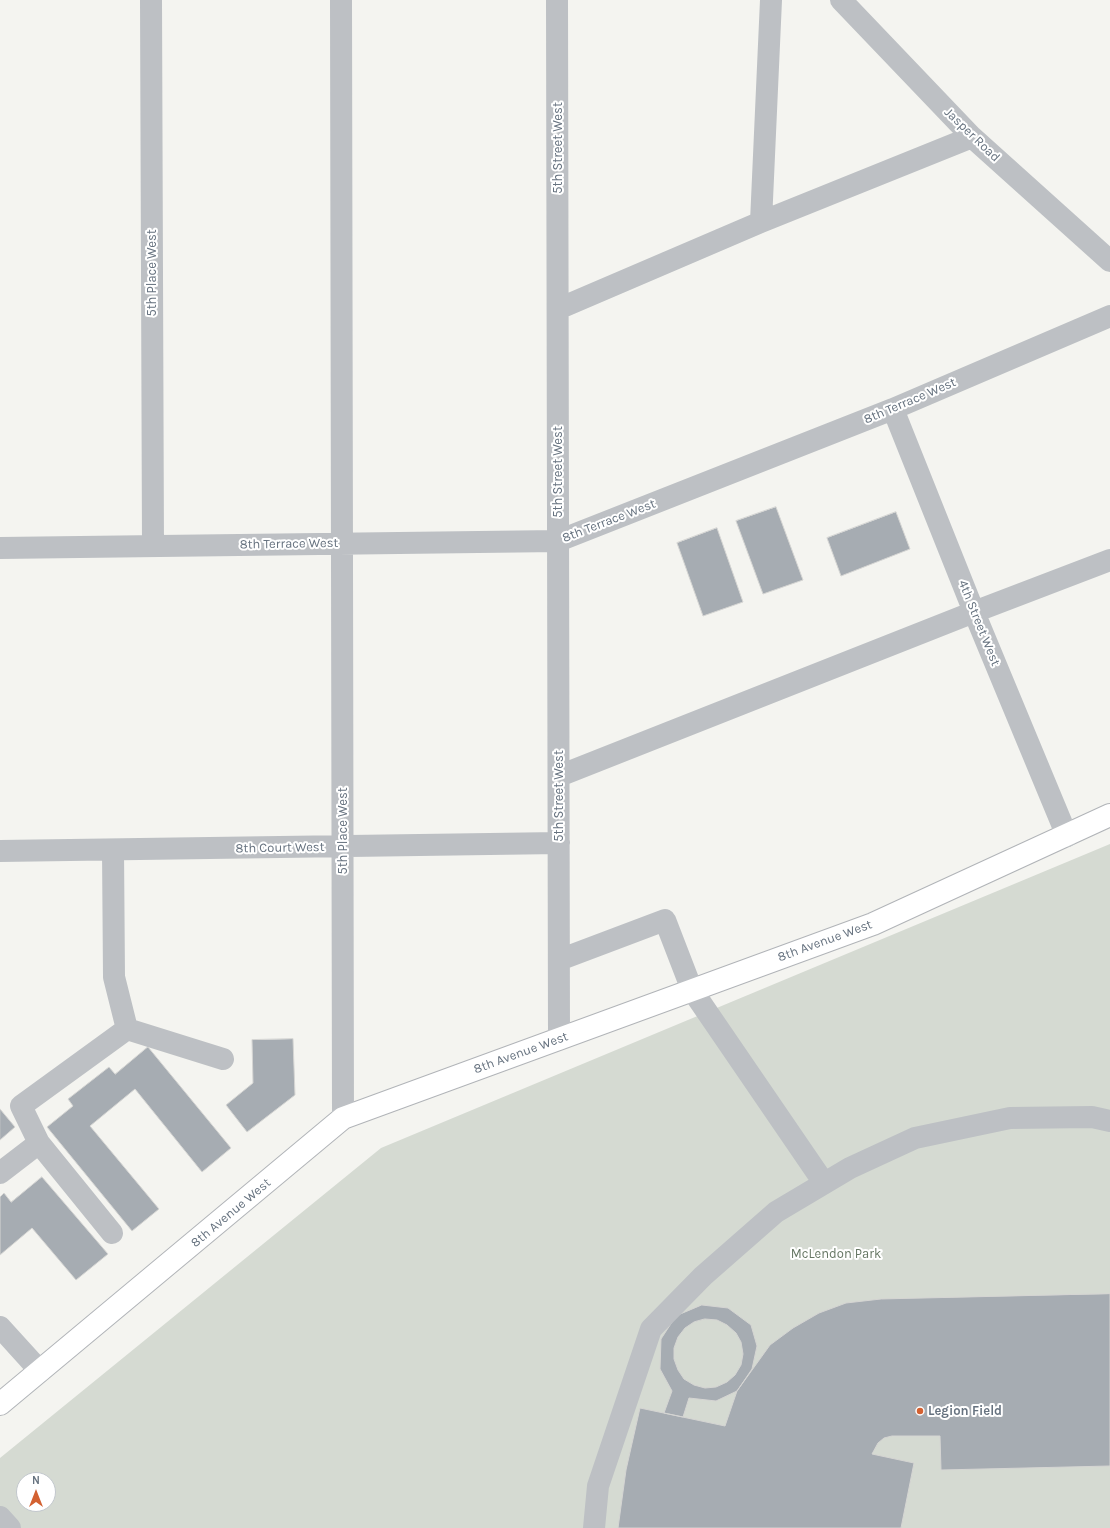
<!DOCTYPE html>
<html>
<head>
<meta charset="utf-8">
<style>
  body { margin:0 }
  #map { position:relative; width:1110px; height:1528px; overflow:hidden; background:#f4f4f0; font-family:Karla,sans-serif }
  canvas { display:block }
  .north { position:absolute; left:16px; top:1472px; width:40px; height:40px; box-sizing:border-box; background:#fff; border:1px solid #c2c7cc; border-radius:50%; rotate:0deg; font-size:11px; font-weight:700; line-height:16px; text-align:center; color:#66727f }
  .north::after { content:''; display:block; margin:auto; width:14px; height:18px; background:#d36131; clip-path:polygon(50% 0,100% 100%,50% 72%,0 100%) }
</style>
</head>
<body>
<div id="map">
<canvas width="1110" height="1528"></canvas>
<div class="north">N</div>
</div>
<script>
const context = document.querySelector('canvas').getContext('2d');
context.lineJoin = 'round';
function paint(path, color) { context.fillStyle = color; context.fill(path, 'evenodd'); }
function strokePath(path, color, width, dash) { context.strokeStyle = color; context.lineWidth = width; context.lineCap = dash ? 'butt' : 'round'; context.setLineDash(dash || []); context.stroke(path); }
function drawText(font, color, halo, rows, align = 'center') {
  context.font = font + ' Karla,sans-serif'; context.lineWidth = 4; context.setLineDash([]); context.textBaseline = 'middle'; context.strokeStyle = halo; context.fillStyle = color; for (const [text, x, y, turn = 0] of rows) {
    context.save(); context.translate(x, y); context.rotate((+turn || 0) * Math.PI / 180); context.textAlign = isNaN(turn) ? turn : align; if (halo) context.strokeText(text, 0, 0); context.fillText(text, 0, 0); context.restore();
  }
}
const green = new Path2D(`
  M1110,844V1528H0V1458L381,1148ZM24,1480H48V1504H24Z`);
const building = new Path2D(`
  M776,507L803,580L763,594L736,521Z
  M896,512L910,549L841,576L827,538Z
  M717,528L743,602L703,616L677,543Z
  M293,1039L295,1095L247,1132L226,1105L253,1083L252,1040Z
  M148,1047L231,1148L202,1172L135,1089L90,1126L159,1209L132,1231L47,1127L73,1106L68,1099L109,1067L115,1074Z
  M0,1109L15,1127L0,1140Z
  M42,1177L108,1254L76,1280L32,1228L0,1255V1197L4,1193L11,1202Z
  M1110,1294V1466L941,1470L940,1436H892L884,1438L878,1443L872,1454L914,1463L901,1528H618L626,1470L640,1408L725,1426L737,1391L770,1345L793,1328L819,1313L846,1303L881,1299Z
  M702,1305L728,1308L751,1325L757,1346L752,1369L737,1391L716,1401L689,1398L683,1417L664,1413L672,1391L660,1369L661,1339L676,1316ZM705,1319L717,1320L727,1325L736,1333L741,1342L743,1354L741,1365L735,1375L727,1382L716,1387L705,1388L694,1385L684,1379L678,1370L674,1359V1348L678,1337L685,1328L694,1322Z`);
const minor = new Path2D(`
  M151,0L153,546
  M341,0L343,1118
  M557,0L559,1039
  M841,0L972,137L1110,261
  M761,222L771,0
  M558,309L761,222L972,137
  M893,409L974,612L1067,836
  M0,548L558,541L893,409L1110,316
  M559,776L974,612L1110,560
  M113,850L114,977L127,1029
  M0,851L559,843
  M559,960L665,920L692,990L824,1183
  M39,1143L21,1106L127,1029L223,1059
  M0,1173L39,1143L112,1233
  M0,1327L40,1371
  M0,1517L10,1528
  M594,1528L598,1486L651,1329L703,1276L776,1212L850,1168L915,1138L1010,1118L1092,1117L1110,1121`);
const major = new Path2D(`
  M0,1404L343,1118L873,924L1110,815`);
const markers = [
  [920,1411,4,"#d36131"]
];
const streetNames = [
  ["Jasper Road",972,135,44],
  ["5th Street West",558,148,-90],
  ["5th Place West",152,273,-90],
  ["8th Terrace West",910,401,-23],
  ["5th Street West",558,472,-90],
  ["8th Terrace West",609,521,-21],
  ["8th Terrace West",289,544,-1],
  ["4th Street West",979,623,68],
  ["5th Street West",559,796,-90],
  ["5th Place West",343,831,-90],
  ["8th Court West",280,848,-1],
  ["8th Avenue West",825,941,-20],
  ["8th Avenue West",521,1053,-20],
  ["8th Avenue West",231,1213,-40]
];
const parkNames = [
  ["McLendon Park",836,1254]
];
const poiNames = [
  ["Legion Field",928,1411]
];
paint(green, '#d5dad2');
paint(building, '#a6acb2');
strokePath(building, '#d5d5d3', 1);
strokePath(major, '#b1b4b8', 24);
strokePath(minor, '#bdc0c4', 22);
strokePath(major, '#fff', 22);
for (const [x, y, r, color] of markers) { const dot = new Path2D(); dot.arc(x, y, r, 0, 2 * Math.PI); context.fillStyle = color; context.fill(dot); strokePath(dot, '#fff', 1.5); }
drawText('13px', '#66727f', '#fff', streetNames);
drawText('13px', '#667764', '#fff', parkNames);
drawText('bold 13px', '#66727f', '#fff', poiNames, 'left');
</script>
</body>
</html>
